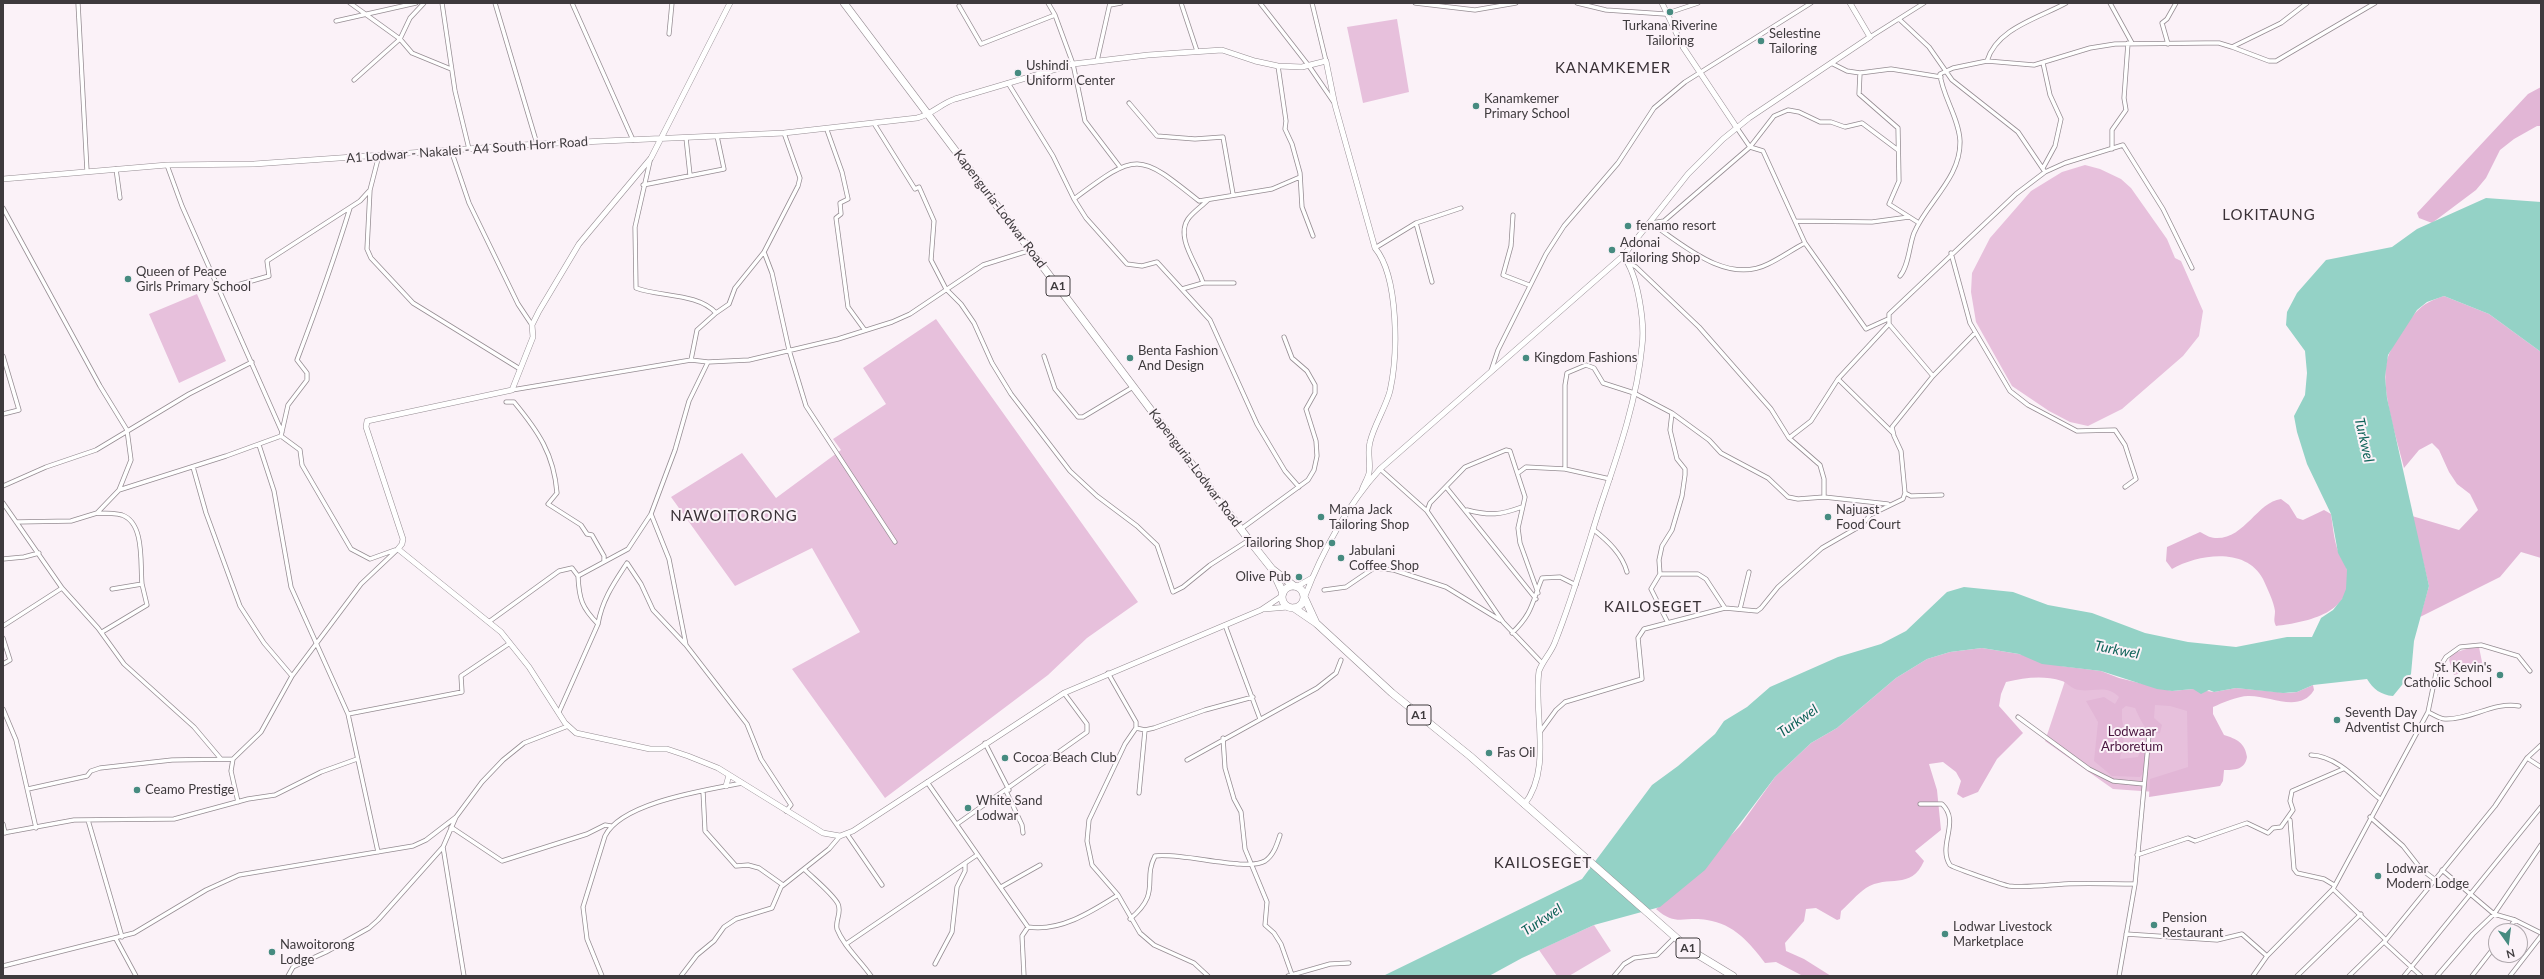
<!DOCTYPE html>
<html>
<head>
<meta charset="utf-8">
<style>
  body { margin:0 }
  #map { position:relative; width:2544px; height:979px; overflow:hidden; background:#fbf2f8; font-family:Lato,sans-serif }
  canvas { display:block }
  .frame { position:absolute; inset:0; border:4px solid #3e3a3d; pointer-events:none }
  .north { position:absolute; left:2488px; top:923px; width:40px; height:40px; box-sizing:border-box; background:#fbf2f8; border:1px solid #afa8ad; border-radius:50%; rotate:166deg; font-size:11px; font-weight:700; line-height:16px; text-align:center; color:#3e3a3d }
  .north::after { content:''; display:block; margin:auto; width:14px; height:18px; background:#468b80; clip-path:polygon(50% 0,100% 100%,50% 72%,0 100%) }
</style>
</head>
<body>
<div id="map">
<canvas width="2544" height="979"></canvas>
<div class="frame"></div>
<div class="north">N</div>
</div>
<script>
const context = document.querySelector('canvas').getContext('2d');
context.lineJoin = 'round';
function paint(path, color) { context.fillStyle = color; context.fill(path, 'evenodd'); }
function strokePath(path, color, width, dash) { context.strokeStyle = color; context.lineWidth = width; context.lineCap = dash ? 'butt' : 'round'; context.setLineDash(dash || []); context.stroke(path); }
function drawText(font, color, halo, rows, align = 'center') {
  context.font = font + ' Lato,sans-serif'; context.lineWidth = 4; context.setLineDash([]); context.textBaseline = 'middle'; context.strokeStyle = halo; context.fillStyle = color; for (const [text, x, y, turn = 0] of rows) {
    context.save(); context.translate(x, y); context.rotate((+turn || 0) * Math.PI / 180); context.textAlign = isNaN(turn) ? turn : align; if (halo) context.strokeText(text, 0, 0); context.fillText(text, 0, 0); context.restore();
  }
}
const green = new Path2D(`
  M1397,19L1409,92L1363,103L1347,27Z
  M2085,165L2100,169L2121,179L2131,188L2167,239L2175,258L2181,261L2203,311L2199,336L2183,356L2122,409L2088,426L2070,422L2049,411L2012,386L1976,322L1971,292L1972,273L1990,238L2031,191L2062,172Z
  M197,294L226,361L179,383L149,314Z
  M936,319L1138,602L1087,638L1048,675L885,798L792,669L860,632L812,548L735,586L671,497L742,453L776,498L841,450L833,439L886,404L863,368Z
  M2475,646L2479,647L2483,667L2454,675L2449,660L2451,654Z
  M2068,672L2200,703L2205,785L2155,792L2113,789L2045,741Z
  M1594,925L1611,951L1569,976H1557L1539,950Z`);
const forest = new Path2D(`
  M2541,87V126H2537L2514,139L2500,150L2486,178L2476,190L2432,223L2419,218L2417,213L2528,94Z
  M2444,296L2489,314L2541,352V558L2521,552L2500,577L2420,617L2429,586L2412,516L2459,530L2478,510L2470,494L2457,484L2449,472L2439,450L2432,443L2419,450L2404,468C2397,438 2377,382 2389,354C2393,345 2398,337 2403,330C2416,310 2422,303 2444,296Z
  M2281,499L2289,505L2297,518L2303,520L2324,510L2331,514C2333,527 2334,542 2339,553C2341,559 2346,564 2347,570C2356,613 2307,622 2276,626C2273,620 2275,618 2275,611C2274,602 2267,588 2263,579C2246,547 2199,554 2172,569L2166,561L2167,547L2200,532C2204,534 2210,538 2215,538C2244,540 2257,502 2281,499Z
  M1982,648L2019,654L2061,666L2101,671L2119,678L2172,691L2193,689L2214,692L2236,688L2288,693L2297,692L2313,685L2314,690C2300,714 2269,695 2248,696C2238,696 2222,703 2213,707V714L2224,735C2237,739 2245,743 2247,757C2245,770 2234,770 2224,770L2223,781L2220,786L2149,797L2150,779L2188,767L2187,711L2170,706L2155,705L2154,718L2162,725L2160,733C2146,736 2140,718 2135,708L2126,706L2122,709V720L2125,732L2120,759L2138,757L2140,751L2144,753L2145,770L2140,777L2112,776L2094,761L2098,722L2086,701L2104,697L2115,704L2119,697C2106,683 2090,694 2075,689C2070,687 2066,682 2062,681C2042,675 2025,678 2006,682L2001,694L1999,706L2023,733L1997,759L1978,792L1963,798L1957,794L1961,781L1956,772L1943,762L1929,764L1937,790L1941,830L1915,851L1924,861C1911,891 1888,874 1866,888C1857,894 1849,904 1841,911L1840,919L1837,920L1816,908L1806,909L1804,921L1785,943L1786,951L1804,959L1831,976H1803L1776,962L1765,963C1750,943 1734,924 1707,920C1684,916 1676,927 1656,909L1675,893L1740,826L1775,777L1811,743L1837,728L1896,678L1927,659L1950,652Z`);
const water = new Path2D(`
  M2486,198L2541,202V352L2489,314L2444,296L2427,302L2417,310L2388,355L2385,377L2387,398L2429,586L2414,641L2411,674L2393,696C2381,695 2373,689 2367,679L2313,685L2297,692L2283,693L2236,688L2214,692L2209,690L2201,694L2193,689L2172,691L2157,689L2101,671L2042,664L2019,654L1982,648L1950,652L1927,659L1896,678L1837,728L1811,743L1775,777L1705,870L1660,907L1594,925L1522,958L1489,976H1383L1582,879L1652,785L1678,766L1715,734L1724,721L1747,707L1770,687L1838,657L1881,644L1906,631L1947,592L1964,587L2013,592L2048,605L2092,613L2145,633L2188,642L2236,647L2287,637H2312L2321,618L2333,610L2342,599L2346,589L2347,570L2338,553L2331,514L2307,464L2297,432L2294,416L2305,395L2307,373L2305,351L2286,325L2287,312L2297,293L2326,260L2392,247L2417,229Z`);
const street = new Path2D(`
  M78,3L87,171
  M350,3L400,39L412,53L451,69
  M442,3L455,91L469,149
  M495,3L537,144
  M572,3L633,140
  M1048,3L1055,15
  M1181,3L1197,51
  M1260,3L1309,66L1333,101
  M1312,3L1326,61
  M1415,3L1475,10L1516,3
  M1577,3L1606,10L1665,14L1698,3
  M2110,3L2132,43
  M1110,5L1121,3
  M959,6L981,44L1055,15L1073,64L1085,121L1120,167
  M1899,19L1929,47L1952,80L2018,132L2045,172
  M336,21L416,3
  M669,34L672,3
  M1870,37L1924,3
  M2168,44L2162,23L2167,19L2176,3
  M2232,47L2269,61H2276L2375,3
  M1097,61L1110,3
  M1987,61C1997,28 2039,18 2066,3
  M1831,63L1847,71L1860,73L1859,94L1898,128L1899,181L1889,204L1919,223
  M2043,63L2050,95L2061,119L2055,146L2043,168
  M1278,66L1286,121L1285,129L1292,144L1300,173L1302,207L1313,236
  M1860,73L1891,69L1941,77
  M354,80L400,39L410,18L424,3
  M1008,83L1053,156L1074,199L1086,218L1127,264L1142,266L1157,262L1210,320L1257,424L1285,471L1299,487
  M1129,103L1157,136L1195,139L1223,137L1233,194
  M875,125L915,189L919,187L934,221L931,260L946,289L961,304L974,323L992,363L1011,394L1070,471L1097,496L1137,526L1157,545L1173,592L1183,587L1210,565L1249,540
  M1737,128L1750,147L1664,221L1651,223C1683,245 1727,285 1768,264C1781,258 1793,249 1805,243
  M827,130L842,172L848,199L840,203L841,214L836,218L848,307L864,329
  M686,138L690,175
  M2112,149V130L2126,110L2124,98L2128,43
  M451,150L469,203L518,304L532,325
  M650,161L635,227L636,288C660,297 698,293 716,313L697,330L691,360
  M167,165L182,206L282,432
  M116,169L120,198
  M643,185L724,169L717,136
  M370,190L367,249L371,258L413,303L520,369
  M1074,199C1137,152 1138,152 1199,201L1272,189L1300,177
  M3,208L100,386L127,430L131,460L119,490L97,513L71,521L16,522
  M1513,215L1511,246L1503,275L1529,285
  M1795,221L1872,222L1909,217
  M1416,223L1432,282
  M1375,248L1416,223L1461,208
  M764,252L772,273L789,350L806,406L895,542
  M1951,253L1970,323L2010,391L2028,405L2077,431L2115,430L2125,445L2136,479L2125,487
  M1629,263L1636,267L1699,327L1771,409L1789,438L1820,465L1824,479V497
  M1900,276C1909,265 1909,246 1914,233C1927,202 1961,178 1960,141C1959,118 1942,95 1940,74L1953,68L1987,61L2034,65L2090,48L2115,44L2206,43H2219L2232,47L2281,23L2307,3
  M1203,283C1198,265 1175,238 1188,219C1193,212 1202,206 1208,200
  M1182,289L1203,283H1234
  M220,290L269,276L267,261L360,201L370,190L379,155
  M716,313L729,304L735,288L764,252L798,186L800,178L784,133
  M1888,319L1866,329L1805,243L1763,151L1750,147L1774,116L1788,110L1799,112L1820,122H1831L1845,127L1862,123L1898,150
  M3,356L19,410L3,414
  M1044,356L1055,389L1078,417H1083L1133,387
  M708,362L689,401L675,450L651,514L669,559L686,645L747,724L761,759L791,805L786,811
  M1491,371L1498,350L1546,254L1564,226L1618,163L1654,108L1685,82L1811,3
  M1933,376L1889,324V314L2016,194L2045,172L2065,163L2123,145L2163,209L2192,268
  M1838,379L1893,433
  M512,390L691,360L708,362L749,360L838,339L892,322L910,314L983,265L1031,250
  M506,402H514C538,431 554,454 557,493L548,504L581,525L587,534L592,535L604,556V561
  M281,436L300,450L302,465L351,549L370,559L395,550
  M1789,438L1811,421L1838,379L1889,324
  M259,445L274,491L291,587L348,714L378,852
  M193,467L206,513L240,606L264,643L292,676
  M1380,469L1427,511L1503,622L1542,663
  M1565,469V385L1567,373L1586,365L1594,368L1603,383L1634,393L1672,413L1709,440L1721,453L1768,478L1788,497L1798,499L1824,497L1888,504
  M1518,473L1526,467L1565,469L1610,479
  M3,486L46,467L96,450L189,394L252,362
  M1446,487L1536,599
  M119,490L226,456L281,436L288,405L307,380V373L297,360C316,310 334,260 350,208
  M1905,493L1911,496L1942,495
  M3,503L62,588L98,628L124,664L194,727L221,759
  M1467,510C1490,516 1500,515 1522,507
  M1427,511L1430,503L1465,467L1506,450L1510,451L1525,497L1518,528L1520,543L1538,593
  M97,513C104,513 115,513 122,515C145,523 140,564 142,584L112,589
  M1241,529L1308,480L1314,470L1317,456L1316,441L1306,409L1315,393V385L1307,371L1292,358L1284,337
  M1594,530C1608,541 1622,554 1627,572
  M3,559L24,557L39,553
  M1660,574L1659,560L1662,546L1672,530L1682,496L1685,475V469L1677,459L1670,430L1672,413
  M578,576L628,549L651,514
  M1324,590L1346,587L1374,568L1394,570L1446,587L1500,620
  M1740,609L1749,572
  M490,621L559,571L572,568L578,576C579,599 582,608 598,624
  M1668,623L1651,589L1660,574H1698L1706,579L1725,608
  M1225,625L1260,719
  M3,626L62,588
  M102,632L147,605L142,584
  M1512,633C1533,613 1532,602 1542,578L1560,577L1576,585
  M3,638L10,660L3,664
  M1108,673L1136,722V728L1125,744L1089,820L1087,841L1092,865L1118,895L1140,933L1154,945L1194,963L1208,976
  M3,709L16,740L36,828
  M559,712L598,624C602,600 614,583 627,563L641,584L653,610L685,644
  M2428,712C2433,714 2440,719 2445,719C2470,720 2495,701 2519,706
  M348,714L462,692L461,676L510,643
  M2018,717L2089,769L2113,781L2144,784
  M1136,728L1145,730L1154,728L1205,710L1253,697
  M1540,732L1556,710L1565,702L1642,679L1638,638L1644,629L1725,608L1757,611L1761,608L1778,587L1822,548L1862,525L1870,515L1903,499L1905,493L1901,451L1894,436L1892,427L1933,376L1975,333
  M1223,738L1225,768L1234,799L1241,812L1245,849L1267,902L1265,925L1274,933L1281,944L1292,975
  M985,743L1009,790
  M2311,755C2338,756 2359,782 2380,799
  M2527,758L2541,767
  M1187,760L1317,688L1336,673L1341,660
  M927,782L1028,927C1060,932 1091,912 1118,895
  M28,789L87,776L91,771L100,768L172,760L233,759
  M703,791L705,831L736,866L748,865L759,868L783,885
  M1006,791L1022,825L1023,833
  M1139,793L1145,730
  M238,802L231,771L233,759L261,732L292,676L361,584L398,549
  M1920,804H1942C1961,822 1937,845 1950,865C1952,867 2003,885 2009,886C2027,888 2047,885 2064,884C2088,883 2111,884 2135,884
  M2370,817L2403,846L2421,869L2434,879
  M88,820L122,937
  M2290,820L2294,869L2297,873L2324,879L2334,885
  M3,824L5,833
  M957,824L1087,732V724L1064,693
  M451,827L502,861L587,834L605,825L611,826
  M3,833L74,820L174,819L248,799L275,795L321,772L357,759
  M847,834L882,885
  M443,847L464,976
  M2137,855L2188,838L2195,841L2247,823L2268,833L2273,828L2281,827L2293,810L2290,801L2292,791L2343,769
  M804,869C813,878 833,894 838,904C842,913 835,920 837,929C844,947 860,960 871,976
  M2442,870L2494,914L2515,920L2541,933
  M1001,887L1040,865
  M2333,889L2386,940
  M1130,919C1162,892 1142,881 1155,856C1181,852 1247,872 1265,861C1274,855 1277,844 1280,835
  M2507,931L2515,920
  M2126,934L2217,940L2242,934L2267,956
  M116,939L136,976
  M2384,942L2421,976
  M846,944L977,855
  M935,964L952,932L957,887L965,871V864
  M3,966L134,933L206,890L239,875L413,846L426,840L456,817
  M288,976L293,967L326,952L369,928L378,920L443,847L456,817L482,782L503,760L524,743L568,726
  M602,976L587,939L583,907L605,836C622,802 707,790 742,783
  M681,976L697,955L714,941L724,927L736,919L772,908L781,887L829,849L840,836
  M1024,976L1022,936L1028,927
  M1288,976L1330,964L1349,963
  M1614,976L1624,964L1634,958L1657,955L1675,937
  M2119,976L2135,884L2149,734
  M2253,976L2267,956L2333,889L2428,712L2436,673L2446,657L2460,647L2481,645L2518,656L2530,671
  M2297,976L2361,914
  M2349,976L2386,940L2495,806L2527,758L2541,745
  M2404,976L2541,807
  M2437,976L2473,934L2494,914L2541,845
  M2472,976L2496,945
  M2510,976L2541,936`);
const secondary = new Path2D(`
  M730,3L651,158L579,244L539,311L532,325L533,337L512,390L367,421L366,427L403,539L402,544L398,549L501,632L529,667L565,723L576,733L650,749H667L688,756L718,768L823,833L840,836L853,831L1064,693L1261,610L1282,596
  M1662,3L1683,47L1737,128
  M3,179L167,165L254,164L537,144L784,133L917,118C933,114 940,104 955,99L1073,64L1148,55L1222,50L1255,61L1278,66L1302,67L1326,61L1335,105L1375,248C1399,277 1398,355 1390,391C1385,409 1374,425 1370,442C1367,453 1371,463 1369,473C1368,478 1364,484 1362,490
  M1296,587L1312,578
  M1305,596C1322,552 1348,504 1380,469L1623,256L1688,174L1723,139L1749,118L1870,37L1850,3
  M1264,609L1288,607
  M726,786L729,775
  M1524,805C1553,768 1533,714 1539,671C1543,660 1551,653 1555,642C1573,597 1586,551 1601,504C1618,454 1637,400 1642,346C1645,323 1638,274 1623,256`);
const highway = new Path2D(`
  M844,3L1249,540L1272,569L1294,586
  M1273,571L1283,593
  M1282 597a11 11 0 1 1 22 0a11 11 0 1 1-22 0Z
  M1305,599L1316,623
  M1294,608L1316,623L1392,693L1470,756L1690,950L1733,976`);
const markers = [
  [1670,12,4,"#468b80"],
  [1761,41,4,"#468b80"],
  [1018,73,4,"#468b80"],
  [1476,106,4,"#468b80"],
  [1628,226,4,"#468b80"],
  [1612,250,4,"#468b80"],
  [128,279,4,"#468b80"],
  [1130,358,4,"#468b80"],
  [1526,358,4,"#468b80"],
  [1321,517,4,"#468b80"],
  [1828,517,4,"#468b80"],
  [1332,543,4,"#468b80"],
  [1341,558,4,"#468b80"],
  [1299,577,4,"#468b80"],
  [2500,675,4,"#468b80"],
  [2337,720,4,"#468b80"],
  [1489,753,4,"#468b80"],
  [1005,758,4,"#468b80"],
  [137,790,4,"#468b80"],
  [968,808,4,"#468b80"],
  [2378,876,4,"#468b80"],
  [2154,925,4,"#468b80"],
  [1945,934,4,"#468b80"],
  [272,952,4,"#468b80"]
];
const shields = [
  [1058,286,24],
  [1419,715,24],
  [1688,948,24]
];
const shieldNames = [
  ["A1",1058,286],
  ["A1",1419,715],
  ["A1",1688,948]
];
const poiNames = [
  ["Turkana Riverine",1670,26,"center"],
  ["Tailoring",1670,41,"center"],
  ["Selestine",1769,34],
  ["Tailoring",1769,49],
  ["Ushindi",1026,66],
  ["Uniform Center",1026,81],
  ["Kanamkemer",1484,99],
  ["Primary School",1484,114],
  ["fenamo resort",1636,226],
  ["Adonai",1620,243],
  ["Tailoring Shop",1620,258],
  ["Queen of Peace",136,272],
  ["Girls Primary School",136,287],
  ["Benta Fashion",1138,351],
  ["And Design",1138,366],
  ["Kingdom Fashions",1534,358],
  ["Mama Jack",1329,510],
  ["Tailoring Shop",1329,525],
  ["Najuast",1836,510],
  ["Food Court",1836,525],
  ["Tailoring Shop",1324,543,"right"],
  ["Jabulani",1349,551],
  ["Coffee Shop",1349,566],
  ["Olive Pub",1291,577,"right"],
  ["St. Kevin's",2492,668,"right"],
  ["Catholic School",2492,683,"right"],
  ["Seventh Day",2345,713],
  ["Adventist Church",2345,728],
  ["Fas Oil",1497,753],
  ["Cocoa Beach Club",1013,758],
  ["Ceamo Prestige",145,790],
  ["White Sand",976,801],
  ["Lodwar",976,816],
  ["Lodwar",2386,869],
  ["Modern Lodge",2386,884],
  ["Pension",2162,918],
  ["Restaurant",2162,933],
  ["Lodwar Livestock",1953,927],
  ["Marketplace",1953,942],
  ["Nawoitorong",280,945],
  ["Lodge",280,960]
];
const streetNames = [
  ["A1 Lodwar - Nakalei - A4 South Horr Road",467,150,-4],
  ["Kapenguria-Lodwar Road",1000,209,53],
  ["Kapenguria-Lodwar Road",1195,468,53]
];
const parkNames = [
  ["Lodwaar",2132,732],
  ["Arboretum",2132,747]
];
const waterNames = [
  ["Turkwel",2364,440,77],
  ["Turkwel",2117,650,11],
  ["Turkwel",1798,721,-35],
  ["Turkwel",1542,920,-34]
];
const quarterNames = [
  ["KANAMKEMER",1613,68],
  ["LOKITAUNG",2269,215],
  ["NAWOITORONG",734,516],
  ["KAILOSEGET",1653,607],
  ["KAILOSEGET",1543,863]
];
paint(green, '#e7c0dc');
paint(forest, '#e2b6d6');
paint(water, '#94d2c6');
strokePath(street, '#958c92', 5);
strokePath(secondary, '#958c92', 6);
strokePath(highway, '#958c92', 8);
strokePath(street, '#fff', 3.5);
strokePath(secondary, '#fff', 5);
strokePath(highway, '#fff', 7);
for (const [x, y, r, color] of markers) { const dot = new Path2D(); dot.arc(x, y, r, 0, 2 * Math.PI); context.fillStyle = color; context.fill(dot); strokePath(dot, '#fbf2f8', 1.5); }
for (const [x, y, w] of shields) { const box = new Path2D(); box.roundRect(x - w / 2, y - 10, w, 20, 3); context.fillStyle = '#fbf2f8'; context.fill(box); strokePath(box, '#3e3a3d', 1); }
drawText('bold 12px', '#3e3a3d', null, shieldNames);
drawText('13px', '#3e3a3d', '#fbf2f8', poiNames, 'left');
drawText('13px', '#3e3a3d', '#fbf2f8', streetNames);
drawText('13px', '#47143d', '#fbf2f8', parkNames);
drawText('italic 14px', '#0e6258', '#fbf2f8', waterNames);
context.letterSpacing = '1px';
drawText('15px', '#393136', '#fbf2f8', quarterNames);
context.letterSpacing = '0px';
</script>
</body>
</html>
